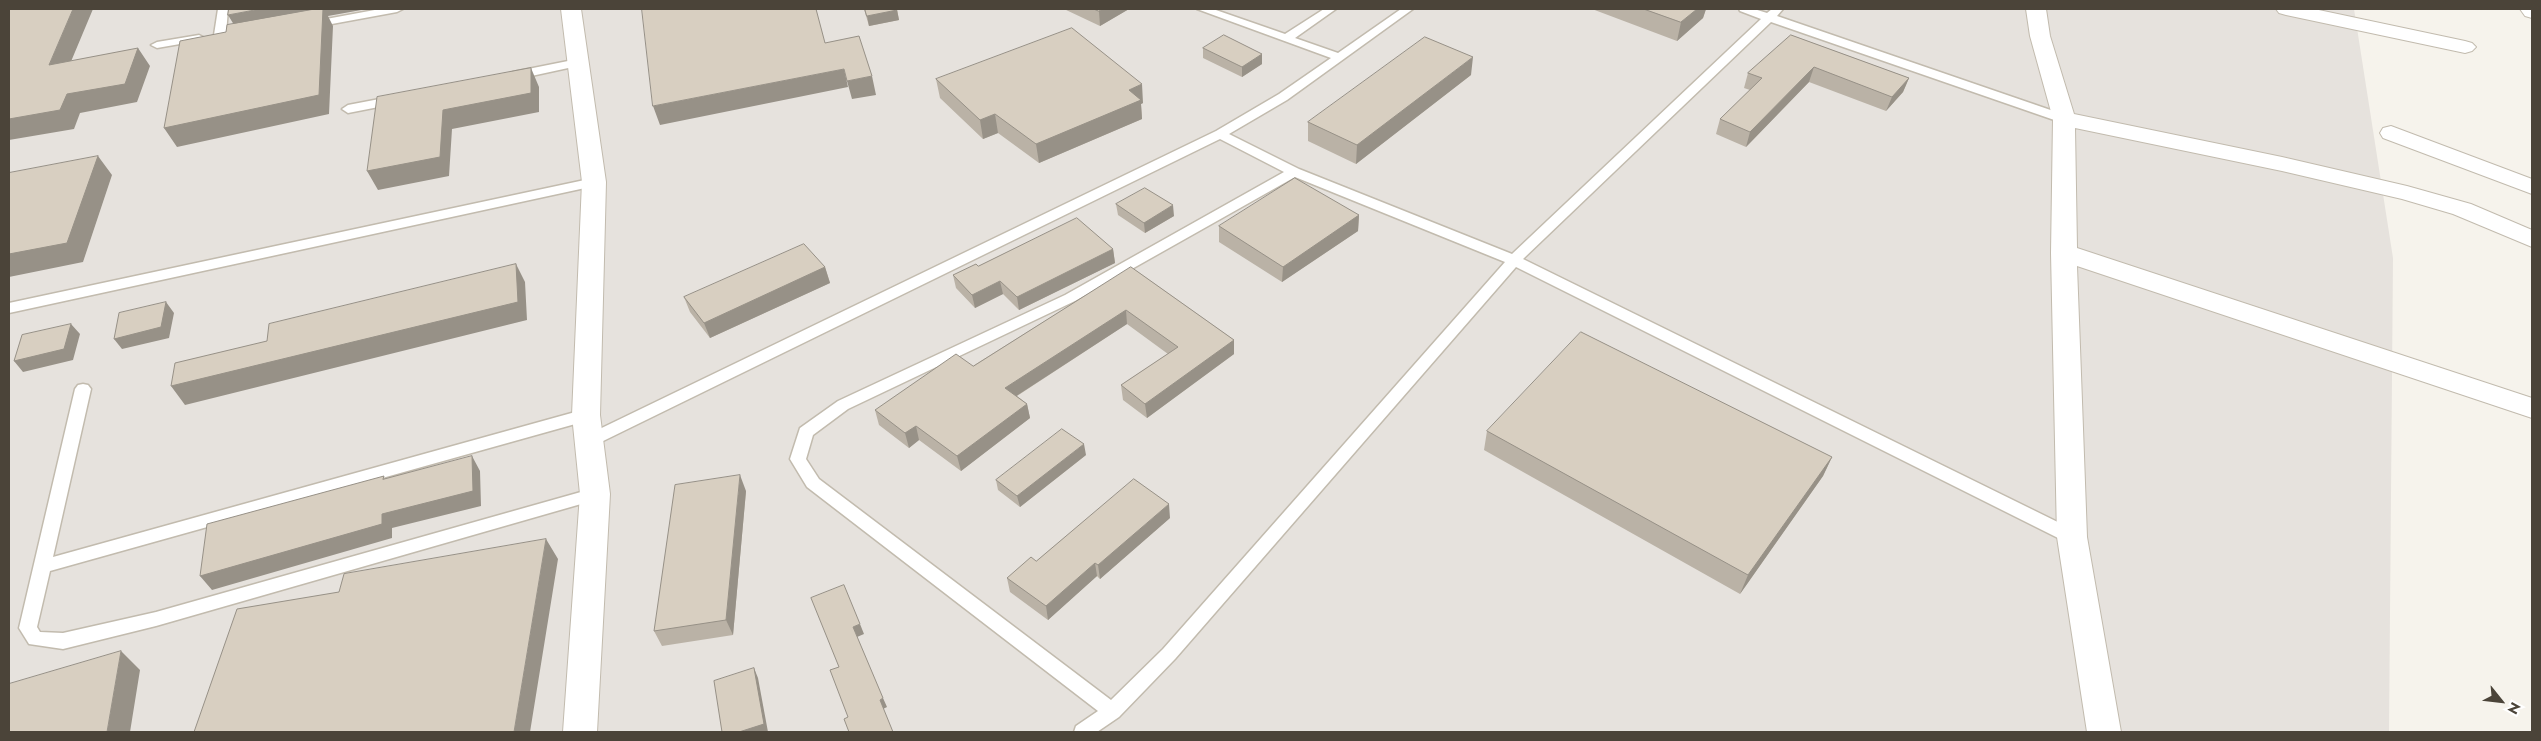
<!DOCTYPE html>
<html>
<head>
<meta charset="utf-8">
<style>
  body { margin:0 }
  #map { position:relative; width:2541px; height:741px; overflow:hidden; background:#f6f3ec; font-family:Jost,sans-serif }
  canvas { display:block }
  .frame { position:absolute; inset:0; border:10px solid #4b4439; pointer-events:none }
  .north { position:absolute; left:2476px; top:676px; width:50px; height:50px; -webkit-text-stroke:4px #fff; paint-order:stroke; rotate:119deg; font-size:14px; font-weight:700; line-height:20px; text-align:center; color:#4b4439 }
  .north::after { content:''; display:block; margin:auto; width:18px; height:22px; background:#4b4439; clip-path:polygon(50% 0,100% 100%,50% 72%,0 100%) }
</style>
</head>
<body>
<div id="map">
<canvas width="2541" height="741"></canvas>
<div class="frame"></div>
<div class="north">N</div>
</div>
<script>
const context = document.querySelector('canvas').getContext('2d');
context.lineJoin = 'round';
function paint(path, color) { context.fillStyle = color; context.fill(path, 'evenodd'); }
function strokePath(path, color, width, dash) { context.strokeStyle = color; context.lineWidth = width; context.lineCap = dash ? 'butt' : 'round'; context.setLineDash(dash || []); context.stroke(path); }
const industrial = new Path2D(`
  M9,9H2354L2393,258L2389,732H9Z`);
const service = new Path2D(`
  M218,9H228L226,34L240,36V40C231,43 221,42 214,35Z
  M380,9H403L397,12L310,28L304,25L310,22Z
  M1197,9H1213L1285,34L1324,9H1336L1295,38L1338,53L1401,9H1413L1287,100L1229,134L1299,169L1512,254L1761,19L1740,11L1739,9H1754L1767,13L1772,9H1783L1777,16L2068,116L2070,119L2068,122H2060L1771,22L1523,259L2078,532L2080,537L2078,542L2072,544L2066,542L1516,267L1175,659L1119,717L1097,732H1074L1076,726L1098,711L807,487L790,459L800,428L838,401L1065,295L1284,172L1220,139L595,445H583L581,441L583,437L1216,131L1279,94L1331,58ZM1295,177L1505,262L1163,649L1111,700L819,479L806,459L813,435L848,409L1075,301Z
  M199,35L205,38L203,40L157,48L151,45L157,42Z
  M578,59L582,61V65L513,80L507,76L513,72Z
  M395,96L401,100L399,103L348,113L342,109L348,105Z
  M594,178L600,182L599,185L9,313V303Z
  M83,384L88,385L91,389L53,557L586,409L591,411L594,415L591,419L586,421L50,571L37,627L40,632L63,633L156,612L595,488L601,490L603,494L601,498L595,500L156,626L63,649L29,644L19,628L75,389L78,385Z`);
const minor = new Path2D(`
  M561,9H581L606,182L600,415L610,494L597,732H563L580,494L572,415L582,182Z
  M2026,9H2046L2050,36L2074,114L2282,157L2407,186L2471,204L2532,230V247L2453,214L2402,199L2282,171L2075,128L2077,248L2532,398V418L2077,266L2087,537L2121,732H2087L2057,537L2051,253L2053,119L2030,36Z
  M2276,9H2314L2465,41L2472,43L2476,47L2472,51L2465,53L2286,15L2279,13Z
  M2520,9H2532V18L2525,16Z
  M2391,126L2532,179V194L2383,138L2380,133L2383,128Z`);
const wall = new Path2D(`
  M864,9H897L899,20L869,26Z
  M1064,9H1129L1100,26Z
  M1592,9H1706L1703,18L1677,41Z
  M1791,35L1909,78L1903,92L1886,111L1809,82L1746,147L1716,134L1720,119L1750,90L1744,88L1748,73Z
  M1203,48L1262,54V64L1242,77L1203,58Z
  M1471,75L1356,164L1308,141V122Z
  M936,79L1143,103L1141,104L1142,119L1039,163L998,133L983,139L940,98Z
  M1116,204L1174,216L1145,233L1118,215Z
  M1359,215L1358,231L1282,282L1219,242V226Z
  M1113,249L1115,263L1019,310L1003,294L975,308L956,288L953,275L978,266Z
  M825,267L830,283L710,338L690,312L684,297Z
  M1131,267L1234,340V354L1147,418L1123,400L1121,385L1168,354L1127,324L1017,396L1027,404L1030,418L961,471L919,440L909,448L879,425L875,410L973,366Z
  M1487,431L1832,457L1823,476L1740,594L1484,450Z
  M1086,455L1020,507L998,490L996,480Z
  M746,491L733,635L662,646L654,631Z
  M1170,518L1100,579L1097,576L1048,620L1010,592L1007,578L1036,561Z`);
const shadedWall = new Path2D(`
  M73,9H93L62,83L49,65Z
  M260,9H367L328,16L333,26L329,114L177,147L164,128L239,33L228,15Z
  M1103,9H1129L1100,26L1099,11Z
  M1697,9H1706L1703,18L1677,41L1681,22Z
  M897,10L899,20L869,26L867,16Z
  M138,48L150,66L137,102L80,113L74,129L9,140V119Z
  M1262,54V64L1242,77V67Z
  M1473,57L1471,75L1356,164L1357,145Z
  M1814,67L1809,82L1746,147L1750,132Z
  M531,68L539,87V112L452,129L449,176L378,190L367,171L443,110Z
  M844,69L848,87L660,125L653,106Z
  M872,76L876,95L852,99L847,81Z
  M1909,78L1903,92L1886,111L1892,97Z
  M1142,84L1143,103L1141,104L1142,119L1039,163L1036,144L1129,90Z
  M995,114L998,133L983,139L980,120Z
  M98,156L112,175L83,262L9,277V254Z
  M1173,205L1174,216L1145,233L1144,223Z
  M1359,215L1358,231L1282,282L1283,267Z
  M1113,249L1115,263L1019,310L1017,297Z
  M516,264L525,282L527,320L185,405L171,386Z
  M825,267L830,283L710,338L704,323Z
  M1000,281L1003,294L975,308L972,295Z
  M166,302L174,313L169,338L122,349L114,339Z
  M1126,310L1127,324L1007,402L1005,388Z
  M71,324L80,334L73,360L23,372L14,361Z
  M1234,340V354L1147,418L1145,404Z
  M1027,404L1030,418L961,471L957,456Z
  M916,426L919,440L909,448L905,433Z
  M1084,444L1086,455L1020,507L1017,496Z
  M472,456L480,471L481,506L392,528V538L212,590L200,576L382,514Z
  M1832,457L1823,476L1740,594L1748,575Z
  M740,475L746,491L733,635L726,620Z
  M1169,504L1170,518L1100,579L1098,565Z
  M546,539L558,559L530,732H514Z
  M1095,563L1097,576L1048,620L1046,606Z
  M860,624L864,634L857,637L853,627Z
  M121,651L140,670L130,732H107Z
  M754,668L758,678L768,732H739Z
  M883,698L887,707L883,709L880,700Z`);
const building = new Path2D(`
  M9,9H73L49,65L138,48L125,84L67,94L60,110L9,119Z
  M229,9H260L228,15Z
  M315,9H323L319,95L164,128L180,41L226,32L227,25Z
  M642,9H816L825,43L859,36L872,76L847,81L844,69L653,106Z
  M865,9H897V10L867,16Z
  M1094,9H1103L1099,11Z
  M1644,9H1697L1681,22Z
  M1072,28L1142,84L1129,90L1141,100L1036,144L995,114L980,120L936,79Z
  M1224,35L1262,54L1242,67L1203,48Z
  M1791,35L1909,78L1892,97L1814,67L1750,132L1720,119L1762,78L1748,73Z
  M1425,37L1473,57L1357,145L1308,122Z
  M531,68V93L443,110L440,157L367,171L377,97Z
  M98,156L67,243L9,254V173Z
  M1295,178L1359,215L1283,267L1219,226Z
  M1145,188L1173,205L1144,223L1116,204Z
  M1077,218L1113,249L1017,297L1000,281L972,295L953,275L976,264L978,266Z
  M804,244L825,267L704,323L684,297Z
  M516,264L518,302L171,386L175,363L267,341L269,324Z
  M1131,267L1234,340L1145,404L1121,385L1178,347L1126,310L1005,388L1027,404L957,456L916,426L905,433L875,410L956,354L973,366Z
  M166,302L161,327L114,339L119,313Z
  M71,324L64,349L14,361L22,335Z
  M1581,332L1832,457L1748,575L1487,431Z
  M1062,429L1084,444L1017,496L996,480Z
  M472,456L473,491L382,514V524L200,576L207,524L384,476L383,479Z
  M740,475L726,620L654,631L675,485Z
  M1134,479L1169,504L1098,565L1095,563L1046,606L1007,578L1031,557L1036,561Z
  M546,539L514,732H194L237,609L339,592L344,574Z
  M844,585L860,624L853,627L883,698L880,700L893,732H849L844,719L848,717L830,670L839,667L811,598Z
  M121,651L107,732H9V684Z
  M754,668L764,724L739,732H722L714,681Z`);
paint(industrial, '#e6e2dd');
strokePath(service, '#c2bbae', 3);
strokePath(minor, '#c2bbae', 2);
paint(service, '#fff');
paint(minor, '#fff');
paint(wall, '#bab2a6');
paint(shadedWall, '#979187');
paint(building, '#d8cfc1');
strokePath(building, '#979187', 1);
</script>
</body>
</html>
